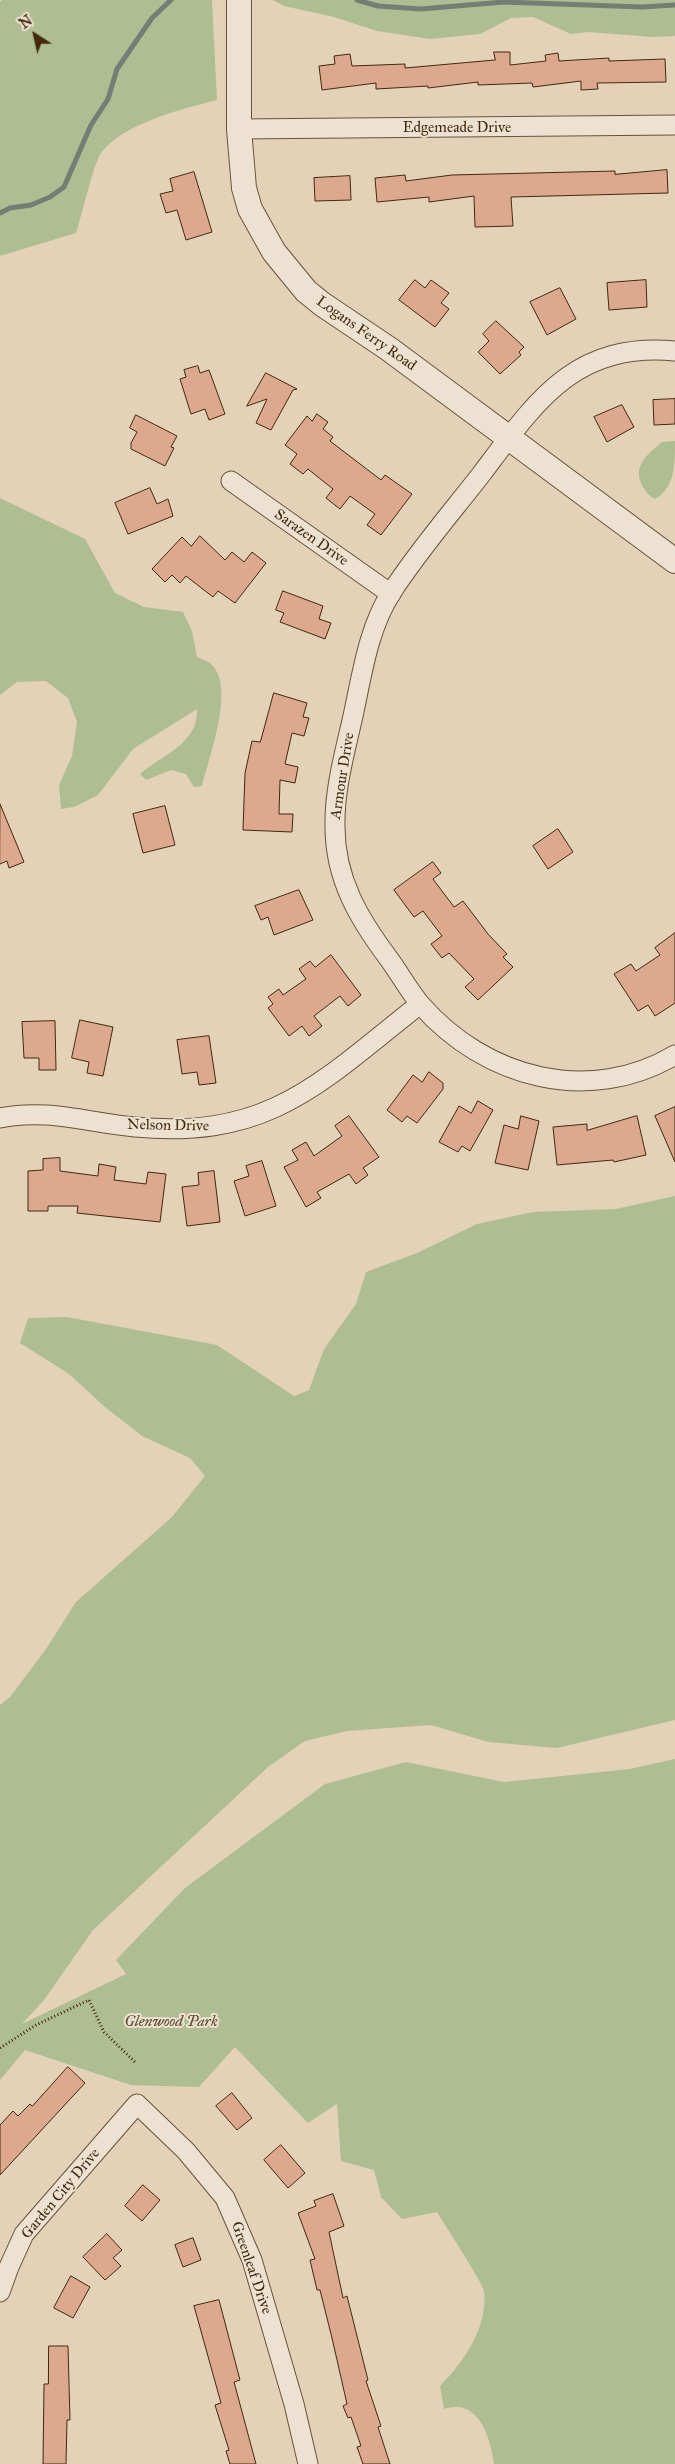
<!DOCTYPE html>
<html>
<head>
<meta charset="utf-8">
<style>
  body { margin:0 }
  #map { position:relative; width:675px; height:2464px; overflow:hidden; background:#e3d2b8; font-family:"IM FELL Great Primer",serif }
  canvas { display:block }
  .north { position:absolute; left:10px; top:10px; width:50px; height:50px; -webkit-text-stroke:4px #ede2d1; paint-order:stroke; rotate:325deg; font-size:14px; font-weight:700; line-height:20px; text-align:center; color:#42280d }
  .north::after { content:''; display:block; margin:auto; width:18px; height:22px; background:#42280d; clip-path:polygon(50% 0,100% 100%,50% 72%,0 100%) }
</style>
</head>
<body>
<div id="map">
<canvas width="675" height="2464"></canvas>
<div class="north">N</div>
</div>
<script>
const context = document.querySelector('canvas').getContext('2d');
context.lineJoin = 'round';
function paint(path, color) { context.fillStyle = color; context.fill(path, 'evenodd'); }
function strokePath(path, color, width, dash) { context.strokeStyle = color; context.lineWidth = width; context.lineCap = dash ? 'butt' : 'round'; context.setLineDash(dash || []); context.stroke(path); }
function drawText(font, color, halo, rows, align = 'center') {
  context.font = font + ' "IM FELL Great Primer",serif'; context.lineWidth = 4; context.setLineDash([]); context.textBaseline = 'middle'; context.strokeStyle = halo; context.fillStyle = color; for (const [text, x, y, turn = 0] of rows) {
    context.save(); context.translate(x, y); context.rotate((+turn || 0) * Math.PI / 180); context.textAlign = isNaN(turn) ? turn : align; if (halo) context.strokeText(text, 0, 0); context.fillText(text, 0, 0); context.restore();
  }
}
const green = new Path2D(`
  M2,0H212L217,100C182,109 124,123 101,153C94,162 81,219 76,233L0,256V2Z
  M273,0H675V36L653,37L588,32L571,34L533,17L511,18L480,34L430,39L377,31L334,17L284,6Z
  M675,441C675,464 675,488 655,499C649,496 645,491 642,485C632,466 648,454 662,442Z
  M0,498L85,539L115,593L144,607L183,612L192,631L197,657C201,659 208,661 211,664C236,686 209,758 202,786L194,787L186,774L171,770L146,780L140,774C162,755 199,743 197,709L133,749L98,795L74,807L61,809L59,785L72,756L77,722L68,698L46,681L17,682L0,695Z
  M675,1196V1720L557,1748L488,1742L431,1725L347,1731L305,1741L268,1767L93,1930L44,2000L22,2024L126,1974L116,1960L185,1888L325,1784L406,1762L504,1782L630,1769L675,1759V2464H494C491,2444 484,2412 460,2407C455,2406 448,2408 444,2409L440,2386C464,2362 488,2327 484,2291C484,2285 443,2222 437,2212L402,2219L381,2197L374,2170L341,2161L337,2104L308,2123L235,2047L199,2087L131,2085L25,2050L0,2080V1705L10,1697L46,1649L76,1602L172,1517L205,1476L190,1458L142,1436L105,1407L69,1374L20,1343L28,1318L67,1317L217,1345L294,1396L309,1390L324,1349L356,1304L366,1272L417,1253L477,1224L533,1212L616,1209Z`);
const stream = new Path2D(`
  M357,0L378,6L421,9L504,2L642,7L675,5
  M0,213L10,208L31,205L50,197L64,187L91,125L108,99L117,69L152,18L171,0`);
const building = new Path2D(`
  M494,52H510V65L546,61L545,55L558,53L559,61L609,58V61L665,59L666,82L597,83L598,89L581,90V81L533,87L532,83L478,85V82L428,88V86L376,89V83L322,90L319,66L335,64L334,56L350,54L352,66L405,64V68L495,60Z
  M667,170L668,193L511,197L513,226L475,227L474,196L429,202V197L377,202L375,178L405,175L406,181L452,175L615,171V174Z
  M194,172L212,232L186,240L177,210L166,213L160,194L173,191L170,179Z
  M350,176L351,200L315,201L314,178Z
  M415,280L425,288L431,280L449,293L441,303L449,309L435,327L399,300Z
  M646,280L647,307L609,310L607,283Z
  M560,288L576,319L547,335L530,302Z
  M496,321L524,347L519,352L521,355L500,374L478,352L489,341L483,334Z
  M198,366L200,373L209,370L225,414L209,420L205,409L191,414L180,379L186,377L184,370Z
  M266,373L297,389L293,390L271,430L256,423L267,399L247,406Z
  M675,399V424L654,425L653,400Z
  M622,405L634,427L607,442L594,417Z
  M317,414L328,422L323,429L333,437L330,441L381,480L385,475L412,494L381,535L367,525L375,514L350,496L340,509L326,498L333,489L308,469L303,474L290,464L297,454L285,445L307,416L312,421Z
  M136,415L177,436L171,447L174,448L165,466L131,449V443L137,432L130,428Z
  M150,488L157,504L168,499L173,516L128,534L115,503Z
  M200,536L225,560L232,552L244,562L252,552L266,563L235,603L218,591L213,597L186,576L180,583L172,575L165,582L152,569L182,537L191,546Z
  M283,591L323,606L319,619L331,623L325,639L280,622L284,613L276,610Z
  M274,693L307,703L303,717L309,718L304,736L292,733L285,764L298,767L295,783L280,780L279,814H293L292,832L243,830L245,773L252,741L260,742Z
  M0,804L24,862L9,868L7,861L0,864Z
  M165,806L175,845L143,853L133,814Z
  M558,829L573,852L548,869L533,846Z
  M433,862L441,873L433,879L454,907L463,901L488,934L507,954L503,957L513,967L478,1000L465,987L474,979L449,953L442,958L431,944L442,936L423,911L414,917L394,890Z
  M299,890L313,920L274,935L268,917L261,920L255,906Z
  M675,933V1003L655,1016L648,1005L638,1011L614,974L631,964L636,971L660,955L655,948Z
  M331,955L361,995L348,1006L340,996L314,1016L322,1026L309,1036L302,1026L289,1036L268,1008L273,1004L268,997L279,989L283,995L306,979L299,969L310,961L315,967Z
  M80,1020L113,1027L103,1076L87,1073L89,1062L72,1058Z
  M55,1021L56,1070H39V1058H24L22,1022Z
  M209,1036L216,1083L199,1085L197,1072L182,1074L177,1040Z
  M429,1072L443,1083V1089L417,1123L407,1116L402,1122L387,1110L413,1075L422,1082Z
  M478,1101L493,1110L470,1151L462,1146L458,1152L439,1142L459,1106L471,1113Z
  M675,1107V1162L655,1116Z
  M349,1116L379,1157L363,1168L368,1175L356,1184L349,1174L317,1192L321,1198L306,1207L284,1167L298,1160L292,1150L306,1142L314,1156L342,1136L335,1126Z
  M521,1116L539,1121L528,1170L495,1163L504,1125L518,1129Z
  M637,1116L646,1155L614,1162L613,1160L557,1165L553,1127L587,1124V1130Z
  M60,1158V1171L98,1176L99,1164L116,1167L114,1180L146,1184L148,1172L166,1174L160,1222L77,1213L78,1206H48V1211H28V1171L43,1170V1159Z
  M262,1161L276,1206L245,1216L234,1181L249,1176L246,1166Z
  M214,1171L220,1222L187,1226L182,1187L199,1185L198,1173Z
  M68,2067L85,2083L0,2175V2125L13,2111L18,2116L30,2104L32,2106Z
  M232,2093L252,2118L237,2130L216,2106Z
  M281,2145L305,2173L288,2188L264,2160Z
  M143,2185L160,2200L142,2221L125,2206Z
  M333,2194L344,2226L329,2232L343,2298L347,2296L368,2380L366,2381L381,2426L378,2427L390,2464H363L357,2447L361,2446L351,2417L348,2418L343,2406L347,2404L332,2338L320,2290H317L310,2260L315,2259L298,2213L316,2206L314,2201Z
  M107,2234L122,2250L113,2258L121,2266L105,2280L83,2257Z
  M193,2238L201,2260L183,2267L175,2245Z
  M71,2276L90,2287L73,2318L54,2308Z
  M219,2300L240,2380L234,2382L256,2464H230L226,2451L229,2450L215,2405L221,2403L194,2306Z
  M49,2346H68L70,2420H67L66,2464H43L44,2384H48Z`);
const path = new Path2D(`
  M0,2048L36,2025L89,2000L104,2032L136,2063`);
const minor = new Path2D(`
  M239,129L675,125
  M675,351C575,342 537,400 483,472C452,512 418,551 391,593C368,629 362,675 353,716C345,752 334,790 335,827C335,879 359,919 389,959C400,974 409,991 421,1005C485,1078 589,1106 675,1055
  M231,481L391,594
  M0,1118C46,1108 89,1123 135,1127C271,1140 322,1081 420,1004
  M0,2292L9,2267L24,2234L137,2104L186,2151L225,2198L252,2260L294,2404L308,2464`);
const tertiary = new Path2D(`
  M239,0V129L244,188L250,209L274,252L306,291L322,304L389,349L675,561`);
const streetNames = [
  ["Edgemeade Drive",457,128],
  ["Logans Ferry Road",366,334,35],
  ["Sarazen Drive",311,538,35],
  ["Armour Drive",343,776,-81],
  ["Nelson Drive",168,1126,1],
  ["Garden City Drive",61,2194,-50],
  ["Greenleaf Drive",251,2268,71]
];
const parkNames = [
  ["Glenwood Park",171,2022]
];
paint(green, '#afbd92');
strokePath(stream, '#767d74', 5);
paint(building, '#dca98e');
strokePath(building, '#42280d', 1);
strokePath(minor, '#6a5238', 21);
strokePath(tertiary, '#6a5238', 26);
strokePath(path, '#42280d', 3, [1, 2.5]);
strokePath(minor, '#ede2d1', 19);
strokePath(tertiary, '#ede2d1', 24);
drawText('15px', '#42280d', '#ede2d1', streetNames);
drawText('italic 15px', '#584628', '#ede2d1', parkNames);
</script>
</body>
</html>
